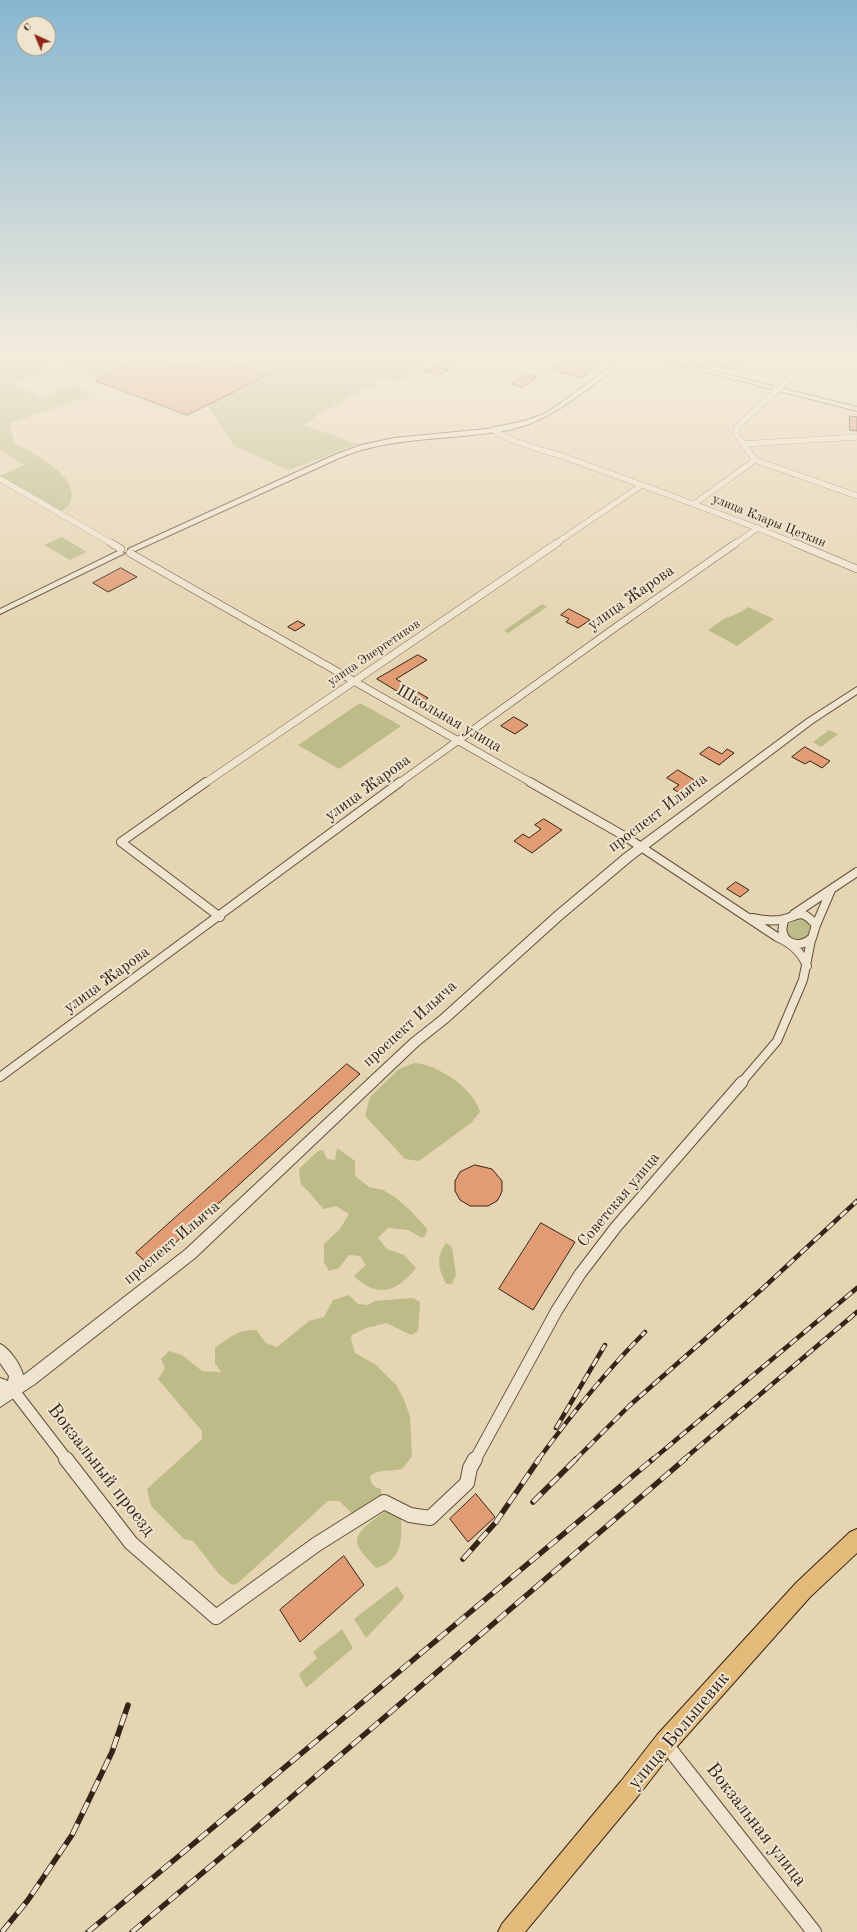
<!DOCTYPE html>
<html>
<head>
<meta charset="utf-8">
<style>
  body { margin:0 }
  #map { position:relative; width:857px; height:1932px; overflow:hidden; background:#e6d5b3; font-family:"Old Standard TT",serif }
  canvas { display:block }
  .north { position:absolute; left:16px; top:16px; width:40px; height:40px; box-sizing:border-box; background:#efe4ce; border:1px solid #a59785; border-radius:50%; rotate:316deg; font-size:11px; font-weight:700; line-height:16px; text-align:center; color:#352418 }
  .north::after { content:''; display:block; margin:auto; width:14px; height:18px; background:#8f2418; clip-path:polygon(50% 0,100% 100%,50% 72%,0 100%) }
</style>
</head>
<body>
<div id="map">
<canvas width="857" height="1932"></canvas>
<div class="north">С</div>
</div>
<script>
const context = document.querySelector('canvas').getContext('2d');
context.lineJoin = 'round';
function paint(path, color) { context.fillStyle = color; context.fill(path, 'evenodd'); }
function strokePath(path, color, width, dash) { context.strokeStyle = color; context.lineWidth = width; context.lineCap = dash ? 'butt' : 'round'; context.setLineDash(dash || []); context.stroke(path); }
function drawText(font, color, halo, rows, align = 'center') {
  context.font = font + ' "Old Standard TT",serif'; context.lineWidth = 4; context.setLineDash([]); context.textBaseline = 'middle'; context.strokeStyle = halo; context.fillStyle = color; for (const [text, x, y, turn = 0] of rows) {
    context.save(); context.translate(x, y); context.rotate((+turn || 0) * Math.PI / 180); context.textAlign = isNaN(turn) ? turn : align; if (halo) context.strokeText(text, 0, 0); context.fillText(text, 0, 0); context.restore();
  }
}
const green = new Path2D(`
  M0,354H142L148,356L96,381L61,361L46,366L92,396L9,423L11,426L7,427L10,428L15,443C32,453 85,478 69,505C67,508 62,510 59,513L0,479V476L24,465L0,449ZM50,370L73,385L40,398L14,383Z
  M218,354H445L442,359L430,364L426,362L410,376L400,381L390,379L373,380L375,386L363,390L313,417L315,418L303,425L358,444L289,470L234,446L207,405L266,376L212,357Z
  M62,537L87,552L70,560L44,545Z
  M542,604L547,607L508,633L504,631Z
  M748,607L774,619L737,646L708,630L724,619L741,612Z
  M360,703L401,726L339,769L298,745Z
  M829,730L838,734L821,747L813,742Z
  M799,918H805L811,925L807,938C800,941 795,939 788,937L783,927Z
  M414,1063C438,1064 474,1089 480,1112L471,1123L419,1161L405,1159L365,1116L370,1097L399,1069Z
  M337,1148L355,1161V1176L369,1187L383,1190L396,1198L411,1211L427,1229L426,1235L422,1238L408,1230L388,1228L378,1238L387,1249L404,1255L416,1268C397,1292 378,1299 354,1276L366,1265L360,1256L349,1255L339,1268L329,1271L324,1262V1244L340,1229L349,1214L336,1206L324,1209C316,1202 310,1191 301,1185L299,1169L318,1151L323,1150L327,1159L335,1160Z
  M446,1243L452,1247L456,1275L452,1284H446C439,1270 435,1258 446,1243Z
  M349,1295L358,1304L368,1305L375,1301L413,1298L420,1302L418,1331L411,1335L386,1323L366,1328L352,1335L351,1339L355,1353L375,1364L397,1386L405,1402L410,1417L412,1456L402,1469C389,1472 381,1468 370,1476C371,1484 373,1487 381,1489L382,1499L353,1514L339,1501H328L238,1583L232,1585L219,1574L193,1541L184,1539L151,1506L147,1489L202,1439V1431L158,1379L165,1368L161,1359L169,1351L182,1355L202,1371L221,1372L215,1363V1348C230,1337 237,1330 256,1330L266,1343L277,1347L309,1321L324,1317L333,1300Z
  M387,1510H392L401,1519C402,1542 402,1560 376,1568C371,1562 363,1555 359,1548C350,1532 376,1519 387,1510Z
  M397,1586L404,1596L403,1599L366,1638L354,1619Z
  M342,1629L353,1648L306,1688L299,1674L317,1658L313,1652Z`);
const building = new Path2D(`
  M453,354L461,357L443,369L448,370L439,375L426,371Z
  M576,354H595L589,358L602,361L580,378L553,370Z
  M148,356L184,369L212,357L266,376L187,415L96,381Z
  M713,357L739,363L732,369L706,363Z
  M526,374L537,377L523,387L512,384Z
  M850,416L857,417V431L850,430Z
  M121,568L137,577L108,592L93,583Z
  M569,609L590,620L578,628L566,622L569,619L561,615Z
  M298,621L305,625L295,631L288,627Z
  M418,655L427,660L396,679L428,698L418,704L377,679Z
  M514,717L528,725L515,734L501,726Z
  M709,747L722,754L727,749L734,753L719,765L700,754Z
  M805,747L830,761L822,768L810,761L805,764L792,757Z
  M678,770L696,781L680,793L673,789L679,785L667,778Z
  M544,819L562,830L532,853L514,841L523,834L529,838L541,829L535,825Z
  M736,882L749,890L740,897L727,889Z
  M347,1064L360,1074L150,1266L136,1253Z
  M475,1165L492,1169L502,1181V1191L500,1196L497,1201L488,1206H470L460,1200L455,1191V1181L460,1172Z
  M541,1223L575,1242L533,1310L499,1289Z
  M476,1494L495,1517L468,1542L450,1519Z
  M344,1556L364,1585L300,1642L280,1610Z`);
const minorFar4 = new Path2D(`
  M785,354L857,370
  M494,430C513,444 550,451 573,460C648,487 723,514 797,544
  M742,444L857,437
  M755,460L857,496
  M0,479L113,544
  M694,504L755,460L736,434V428L816,354
  M555,544L642,485
  M735,544L758,528`);
const minorFar3 = new Path2D(`
  M111,543L121,549
  M795,543L857,569
  M130,553L532,783
  M205,783L557,543
  M399,783L616,627L736,543`);
const minorFar2 = new Path2D(`
  M206,782L121,842L220,917
  M530,782L626,837L777,937C791,943 801,951 807,966
  M794,914L857,872
  M752,918C761,920 771,921 780,920C799,917 799,906 816,925L812,938C797,952 775,940 785,919
  M816,925L831,890
  M0,1077L400,782
  M741,1083L777,1041L803,980L811,940`);
const minorFar1 = new Path2D(`
  M14,1391L67,1460
  M475,1460L557,1310L580,1274L616,1227L742,1082`);
const minor = new Path2D(`
  M66,1459L131,1543L216,1617L317,1544L384,1502L410,1515L430,1518L467,1483L470,1468L475,1459
  M665,1743L814,1932`);
const tertiary = new Path2D(`
  M629,354H635C626,363 614,370 603,378C573,399 545,423 508,430C450,441 392,435 337,459L135,551L128,549L332,456L361,445L394,438L487,429L528,420L548,412Z
  M636,354H644L857,407V411Z
  M118,551L125,553L0,614V609Z
  M857,687V694L813,723L632,860L562,919L448,1022L419,1045L195,1258L35,1384L0,1407V1378L8,1381L9,1376L0,1363V1344C9,1348 21,1365 23,1375L25,1374L185,1250L411,1039L440,1016L554,913L624,854L807,719Z`);
const primary = new Path2D(`
  M857,1529V1553L810,1597L673,1751L638,1796L525,1932H498L502,1924L622,1780L657,1735L796,1583L850,1532Z`);
const railFar1 = new Path2D(`
  M556,1428L605,1345
  M538,1460C571,1415 606,1371 645,1332
  M575,1460L629,1406L762,1289L857,1201
  M652,1460L857,1288
  M683,1460L857,1312`);
const rail = new Path2D(`
  M533,1502L576,1459
  M463,1559L496,1522L539,1459
  M2,1932L28,1900L72,1835L112,1752L128,1705
  M88,1932L653,1459
  M132,1932L244,1838L685,1459`);
const farStreetnames = [
  ["улица Клары Цеткин",769,521,22],
  ["улица Энергетиков",374,653,-34]
];
const streetNames = [
  ["улица Жарова",631,598,-35],
  ["Школьная улица",449,719,30],
  ["улица Жарова",368,788,-36],
  ["проспект Ильича",658,813,-37],
  ["улица Жарова",107,980,-36],
  ["проспект Ильича",410,1024,-42],
  ["Советская улица",619,1200,-50],
  ["проспект Ильича",172,1243,-40]
];
const nearStreetnames = [
  ["Вокзальный проезд",101,1470,52],
  ["улица Большевик",679,1731,-50],
  ["Вокзальная улица",756,1825,52]
];
paint(green, '#bdbb88');
paint(building, '#e19c74');
strokePath(building, '#352418', 1);
strokePath(minorFar4, '#61503f', 6);
strokePath(minorFar3, '#61503f', 8);
strokePath(minorFar2, '#61503f', 10);
strokePath(minorFar1, '#61503f', 13);
strokePath(minor, '#61503f', 16);
strokePath(tertiary, '#61503f', 2);
strokePath(primary, '#352418', 2);
strokePath(minorFar4, '#efe4ce', 5.5);
strokePath(minorFar3, '#efe4ce', 7);
strokePath(minorFar2, '#efe4ce', 8);
strokePath(minorFar1, '#efe4ce', 11);
strokePath(minor, '#efe4ce', 14);
paint(tertiary, '#efe4ce');
paint(primary, '#e3ba7a');
strokePath(railFar1, '#352418', 4.5);
strokePath(rail, '#352418', 5.5);
strokePath(railFar1, '#efe4ce', 3, [9]);
strokePath(rail, '#efe4ce', 4, [12]);
const sky = context.createLinearGradient(0, 0, 0, 624);
sky.addColorStop(0, '#87b6d1');
sky.addColorStop(0.57, '#f4ecdd');
sky.addColorStop(1, '#f4ecdd00');
context.fillStyle = sky;
context.fillRect(0, 0, 857, 624);
drawText('13px', '#352418', '#efe4ce', farStreetnames);
drawText('16px', '#352418', '#efe4ce', streetNames);
drawText('19px', '#352418', '#efe4ce', nearStreetnames);
</script>
</body>
</html>
